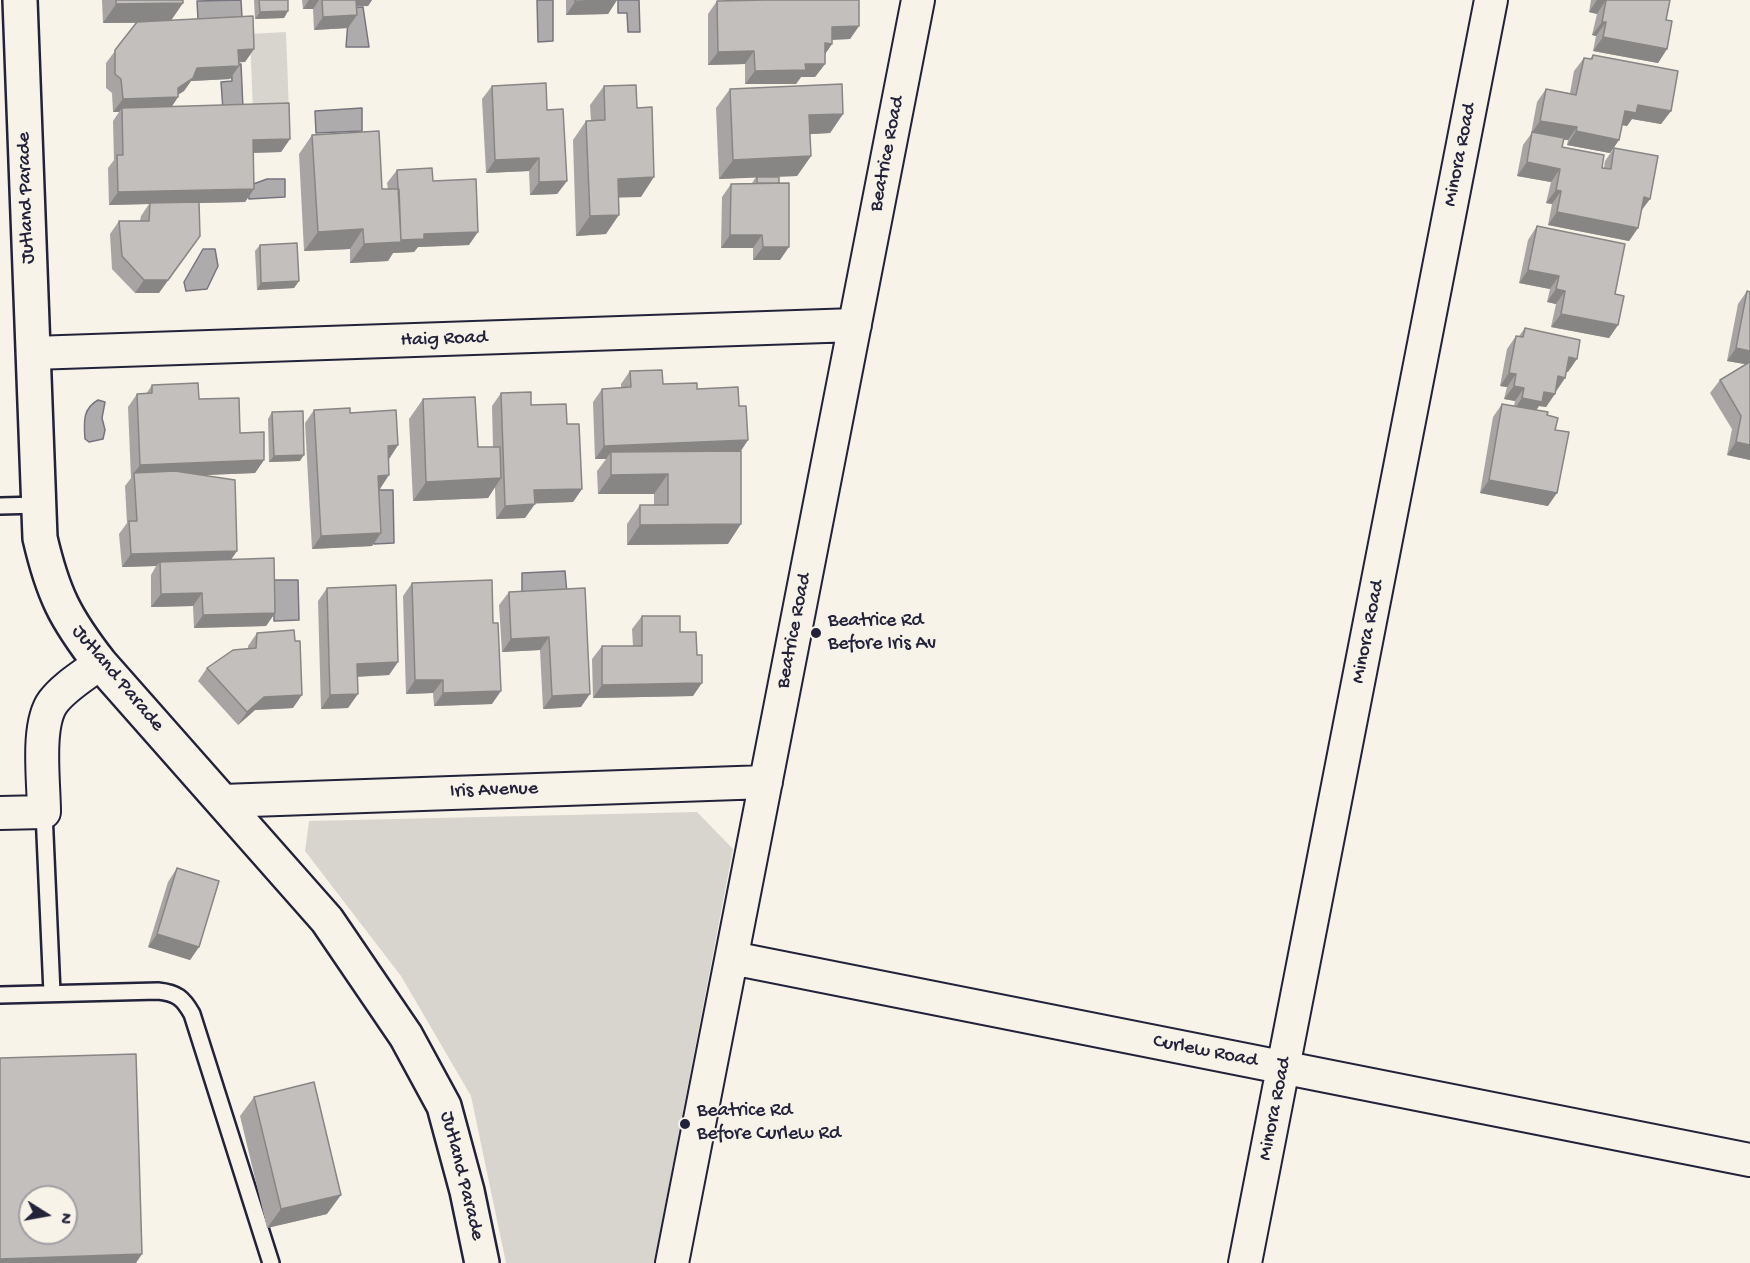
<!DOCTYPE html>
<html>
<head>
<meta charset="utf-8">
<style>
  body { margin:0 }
  #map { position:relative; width:1750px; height:1263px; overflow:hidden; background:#f7f3e8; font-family:"Gochi Hand",sans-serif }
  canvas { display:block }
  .north { position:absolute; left:18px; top:1185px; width:60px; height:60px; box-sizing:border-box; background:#f7f3e8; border:2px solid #a29fa3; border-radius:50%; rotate:101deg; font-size:16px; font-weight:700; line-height:24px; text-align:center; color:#22223b }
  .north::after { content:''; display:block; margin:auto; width:21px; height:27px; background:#22223b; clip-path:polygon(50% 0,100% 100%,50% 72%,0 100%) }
</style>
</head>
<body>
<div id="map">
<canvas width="1750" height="1263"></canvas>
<div class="north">N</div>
</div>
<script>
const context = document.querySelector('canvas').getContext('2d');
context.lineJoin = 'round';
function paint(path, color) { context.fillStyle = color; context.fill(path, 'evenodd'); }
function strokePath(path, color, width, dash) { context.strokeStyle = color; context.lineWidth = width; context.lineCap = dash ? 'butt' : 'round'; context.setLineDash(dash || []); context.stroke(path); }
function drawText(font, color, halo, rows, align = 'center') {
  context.font = font + ' "Gochi Hand",sans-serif'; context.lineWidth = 4.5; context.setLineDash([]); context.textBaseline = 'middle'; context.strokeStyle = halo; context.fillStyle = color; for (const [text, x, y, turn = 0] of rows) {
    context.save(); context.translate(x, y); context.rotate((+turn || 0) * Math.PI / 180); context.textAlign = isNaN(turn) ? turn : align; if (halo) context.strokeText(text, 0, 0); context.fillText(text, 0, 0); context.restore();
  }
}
const green = new Path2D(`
  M286,32L289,112L253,113L250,34Z
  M697,812L733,849L654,1263H506L471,1096L401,976L305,851L309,821Z`);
const water = new Path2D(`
  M241,0L242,18L198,19L197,1Z
  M537,0H553V41L538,42Z
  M618,0H639L640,32H628L627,13H618Z
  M363,7L369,47H346L349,8Z
  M241,64L243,109L223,110L221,82L232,81L231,65Z
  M362,108V131L316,133L315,111Z
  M267,179H285V197L249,199L248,186Z
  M203,249H215L218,266L207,289L186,291L184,282Z
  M98,400L105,402L102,418L105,430L103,439L89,442L85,439C84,423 82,409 98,400Z
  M372,490H393L394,543L374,544Z
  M565,571L567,594L522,595V573Z
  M274,580H298L299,620L274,621Z`);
const service = new Path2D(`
  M0,506L39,505
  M44,812L52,993
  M0,995L158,991C177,993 183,998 192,1014L271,1263`);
const minor = new Path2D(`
  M33,353L855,325
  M222,801L766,782
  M0,813L44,812C44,783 36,725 53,702C65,686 85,675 100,663
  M732,958L1750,1160
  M672,1263L918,0
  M1245,1263L1491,0`);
const tertiary = new Path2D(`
  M20,0L40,538C53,594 65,618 100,663L327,920L406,1036L444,1106L467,1191L482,1263`);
const wall = new Path2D(`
  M102,0H183V3L171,20L254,49L245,62H239L230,79L191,81L184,91L178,95V97L171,107L290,139L281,152L253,153L254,189L245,202L199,203L159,293H135L112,269L110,234L119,221H140L141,216L149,204L109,205L108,168L114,160L113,121L119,112H113L112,93L106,88V63L136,23H103Z
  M254,0H288V11L284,18L255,19Z
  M302,0H372L368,6H357L348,28L314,30L313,9H303Z
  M566,0H617L608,14L566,15Z
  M1591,0H1670L1666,20L1667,49L1658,63L1593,51L1596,36L1592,35L1597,14L1589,12Z
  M717,1L859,26L850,39L832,40V44L825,54V64L815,77H801L796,84H745V64L708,65V14Z
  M1593,55L1671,111L1661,124L1632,119L1627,126L1622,125L1619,140L1610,153L1567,145L1568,140H1563L1562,147L1604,168L1605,161L1614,148L1650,199L1641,211L1638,228L1629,241L1548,225L1552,204L1546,203L1551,182L1517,176L1523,145L1531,134L1537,102L1546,89L1570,93L1574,71L1584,58L1590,59Z
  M492,86L547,110L567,181L557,194L530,195L529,171L486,173L482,99Z
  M604,86L641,197H619L606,234L576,236L573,140L586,121H591L590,105Z
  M730,89L843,114L830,133L810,134L811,156L797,176L766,177L780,260H753V248H721L722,197L731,184L752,183L756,177L719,179L716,108Z
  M312,135L382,189H388L387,183L397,170L433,181L469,245L418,247L414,252L393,253L388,261L350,263V249L304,251L299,154Z
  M1537,226L1615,294L1618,325L1609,338L1551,327L1556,304L1547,302L1550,289L1519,283L1528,240Z
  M260,245L299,281L294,288L257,290L255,251Z
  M1747,291L1750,292V460L1727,455L1732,429L1710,393L1720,380L1745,364L1727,361L1738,304Z
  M1525,328L1568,372H1566L1565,378L1546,407L1539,406L1536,410L1547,415L1555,430L1548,506L1480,493L1493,417L1502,404L1514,406L1515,401L1504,399L1507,387L1500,386L1507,349L1516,336H1519Z
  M630,371L663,384L697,389L739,406L748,440L741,451L728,544L627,545V524L640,505H654V494H598L597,471L606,459H595L593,402L602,389L621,388V384Z
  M152,385L199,399L240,433L264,460L255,473L204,475L237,551L231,559L275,613L266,626L194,628L193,606L151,607V575L156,566L122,567L119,534L127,523L125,486L131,478L128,407L137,394H146Z
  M501,393L531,405L567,424L582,489L573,502L535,503L525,518L496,519L495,487L488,498L413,501L409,419L423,399L478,447H493L492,406Z
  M314,410L350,413L398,445L389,459L380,489H378L381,533L372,546L312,549L305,423Z
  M272,412L300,461L269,462L268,419Z
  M412,583L492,704L434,706L433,693L406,694L403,596Z
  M327,588L398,662L389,675L357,677L348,708L321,709L318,601Z
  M585,588L581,707L543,709L540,650L502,652L499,605L509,592Z
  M642,616L680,632L697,655L693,696L593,698L592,659L602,646H633L632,629Z
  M257,633L293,708L255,710L238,725L198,681L207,668L248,649V646Z
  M177,868L199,947L190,960L148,947L168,882Z
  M254,1097L327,1214L267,1228L240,1116Z`);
const shadedWall = new Path2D(`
  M309,0H319L313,9H303Z
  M351,0H372L368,6L347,7Z
  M617,0L608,14L566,15L575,2Z
  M1597,0H1606L1597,14L1589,12Z
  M183,3L170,22L103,23L116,4Z
  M288,11L284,18L255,19L260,12Z
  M357,15L348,28L314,30L323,17Z
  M1602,22H1606L1596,36L1592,35Z
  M859,26L850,39L823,40L832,27Z
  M1603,37L1667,49L1658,63L1593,51Z
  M825,43L832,44L823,57Z
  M254,49L245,62L229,63L238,50Z
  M754,51L745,64L708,65L718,52Z
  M805,64H825L815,77H801L796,84H745L755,71Z
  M239,66L230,79L191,81L184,91L174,97H178L169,111L122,108L119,112H113L123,99L178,88L197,68Z
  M1638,105L1671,111L1661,124L1632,119L1627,126L1616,124L1625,111Z
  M843,114L830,133L796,135L809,115Z
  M1540,121L1577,127L1568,140L1532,134V132L1531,134Z
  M1576,131L1619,140L1610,153L1567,145Z
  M290,139L281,152L244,153L253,140Z
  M811,156L797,176L719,179L733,160Z
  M539,158L529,171L486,173L495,160Z
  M1527,162L1560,169L1551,182L1517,176Z
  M654,177L641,197L605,198L618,179Z
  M567,181L557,194L530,195L539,182Z
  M254,189L245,202L150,204V203L149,204L109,205L118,192Z
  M1556,190L1561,191L1552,204L1546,203Z
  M1644,197L1650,199L1640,212Z
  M1557,212L1638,228L1629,241L1548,225Z
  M619,215L606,234L576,236L590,216Z
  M363,229L350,249L304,251L318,232Z
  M478,232L469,245L418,247L414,252L393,253L388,261L350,263L364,244L424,234Z
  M730,235H762L753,248H721Z
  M763,247H789L780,260H753Z
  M191,249L159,293H135L144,280Z
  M1528,270L1559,276L1550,289L1519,283Z
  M299,281L294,288L257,290L261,283Z
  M1556,289L1565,291L1556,304L1547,302Z
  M1561,314L1618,325L1609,338L1551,327Z
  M1736,348L1750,351V365L1727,361Z
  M1569,357L1577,359L1568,372L1560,371Z
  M1509,373L1516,374L1507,387L1500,386Z
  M1558,376L1565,378L1556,391Z
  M1514,386L1524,388L1515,401L1504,399Z
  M1544,392L1555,394L1546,407L1539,406L1533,415L1513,411L1522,398Z
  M748,440L739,453L611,452L606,459H595L604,446Z
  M1736,442L1750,445V460L1727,455Z
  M398,445L389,459H379L388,446Z
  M304,455L300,461L269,462L274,456Z
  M264,460L255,473L135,478L134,473L140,465Z
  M668,474L654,494H598L611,475Z
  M389,475L380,489H368L378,476Z
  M501,478L488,498L413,501L426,482Z
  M1489,480L1557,493L1548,506L1480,493Z
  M582,489L573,502L525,504L534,490Z
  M535,504L525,518L496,519L505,506Z
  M741,524L728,544L627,545L640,525Z
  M381,533L372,546L312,549L321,536Z
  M237,551L228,564L160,562L156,566L122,567L131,554Z
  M202,593L193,606L151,607L161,594Z
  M275,613L266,626L194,628L203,615Z
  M549,637L540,650L502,652L511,639Z
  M398,662L389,675L348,677L357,664Z
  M415,680H443L433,693L406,694Z
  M702,683L693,696L593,698L602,685Z
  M501,691L492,704L434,706L443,693Z
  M358,694L348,708L321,709L330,695Z
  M590,694L581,707L543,709L552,696Z
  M302,695L293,708L255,710L238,725L247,712L264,697Z
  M157,934L199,947L190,960L148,947Z
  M341,1195L327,1214L267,1228L281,1209Z
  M142,1254L136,1263H0V1259Z`);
const building = new Path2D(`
  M116,0H183V3L116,4Z
  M259,0H288V11L260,12Z
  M322,0H356L357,15L323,17Z
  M575,0H617L575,2Z
  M765,0H859V26L832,27V44L825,43V64H805L806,70L755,71L754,51L718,52L717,1Z
  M1604,0H1670L1666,20L1672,21L1667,49L1603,37L1606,22H1602L1606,0Z
  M253,16L254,49L238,50L239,66L197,68L193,78L178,88V97L123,99L121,79L115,74V50L137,22Z
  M1593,55L1678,71L1671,111L1638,105L1636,113L1625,111L1619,140L1576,131L1577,127L1540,121L1546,89L1576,95L1584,58L1592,59Z
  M546,83L547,110L563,109L567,181L539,182V158L495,160L492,86Z
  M842,84L843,114L809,115L811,156L733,160L730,89Z
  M636,85L637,108L652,107L654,177L618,179L619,215L590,216L586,121L605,120L604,86Z
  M289,103L290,139L253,140L254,189L118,192L117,155H123L122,108Z
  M379,131L382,189H399L401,242L364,244L363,229L318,232L312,135Z
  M1532,132L1564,138L1562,147L1604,155L1602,168L1611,169L1614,148L1658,156L1650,199L1644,197L1638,228L1557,212L1561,191L1556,190L1560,169L1527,162Z
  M432,168L433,181L476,179L478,232L424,234V239L401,240L397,170Z
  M757,177H779V183H757Z
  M789,183V247H763L762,235H730L731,184Z
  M199,202L200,236L168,280H144L122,256L119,221H149L150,203Z
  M1537,226L1625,244L1615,294L1624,296L1618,325L1561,314L1565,291L1556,289L1559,276L1528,270Z
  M297,243L299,281L261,283L260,245Z
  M1747,291L1750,292V351L1736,348Z
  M1525,328L1580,340L1577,359L1569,357L1565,378L1558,376L1555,394L1544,392L1542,402L1522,398L1524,388L1514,386L1516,374L1509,373L1516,336L1523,337Z
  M1750,362V445L1736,442L1741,416L1720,380Z
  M662,370L663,384L697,383V389L738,387L739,406H746L748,440L604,446L602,389L631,387L630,371Z
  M198,383L199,399L239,398L240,433L264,432V460L140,465L137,394L152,393V385Z
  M531,392V405L566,404L567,424H579L582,489L534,490L535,504L505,506L501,393Z
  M475,397L478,447H500L501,478L426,482L423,399Z
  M1502,404L1548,412L1547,415L1558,418L1555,430L1569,432L1557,493L1489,480Z
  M350,408V413L396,410L398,445L388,446L389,475L378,476L381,533L321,536L314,410Z
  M303,411L304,455L274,456L272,412Z
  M741,451V524L640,525V505H668V474L611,475V452Z
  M175,471L235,480L237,551L131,554L129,521H137L134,473Z
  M274,558L275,613L203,615L202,593L161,594L160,562Z
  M492,580L493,623H498L501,691L443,693V680H415L412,583Z
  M396,585L398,662L357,664L358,694L330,695L327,588Z
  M585,588L590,694L552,696L549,637L511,639L509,592Z
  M642,616H680V632H696L697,655H702V683L602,685V646H642Z
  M294,630L295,641H300L302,695L264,697L247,712L207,668L233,650L256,648L257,633Z
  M177,868L219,881L199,947L157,934Z
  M136,1054L142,1254L0,1259V1058ZM30,1197H66V1233H30Z
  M314,1082L341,1195L281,1209L254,1097Z`);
const markers = [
  [816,633,6,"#22223b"],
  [685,1124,6,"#22223b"]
];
const streetNames = [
  ["Beatrice Road",888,154,-79],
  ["Minora Road",1461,155,-79],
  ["Jutland Parade",27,198,-92],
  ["Haig Road",444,340,-2],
  ["Beatrice Road",795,631,-79],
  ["Minora Road",1369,632,-79],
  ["Jutland Parade",117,679,50],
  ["Iris Avenue",494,791,-2],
  ["Curlew Road",1205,1052,11],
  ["Minora Road",1276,1109,-79],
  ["Jutland Parade",461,1176,76]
];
const poiNames = [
  ["Beatrice Rd",828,622],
  ["Before Iris Av",828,645],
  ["Beatrice Rd",697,1112],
  ["Before Curlew Rd",697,1135]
];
paint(green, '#d8d5cf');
paint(water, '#aeabad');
strokePath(water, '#76747f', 1.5);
strokePath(service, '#22223b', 20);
strokePath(minor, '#22223b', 36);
strokePath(tertiary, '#22223b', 38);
strokePath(service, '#f7f3e8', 15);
strokePath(minor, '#f7f3e8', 32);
strokePath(tertiary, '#f7f3e8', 33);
paint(wall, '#a7a4a3');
paint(shadedWall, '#888684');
paint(building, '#c2bfbd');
strokePath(building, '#888684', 1.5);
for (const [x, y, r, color] of markers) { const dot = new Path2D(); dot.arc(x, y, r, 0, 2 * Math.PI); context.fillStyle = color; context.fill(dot); strokePath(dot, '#f7f3e8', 2); }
drawText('20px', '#22223b', '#f7f3e8', streetNames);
drawText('20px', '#22223b', '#f7f3e8', poiNames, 'left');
</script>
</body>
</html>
